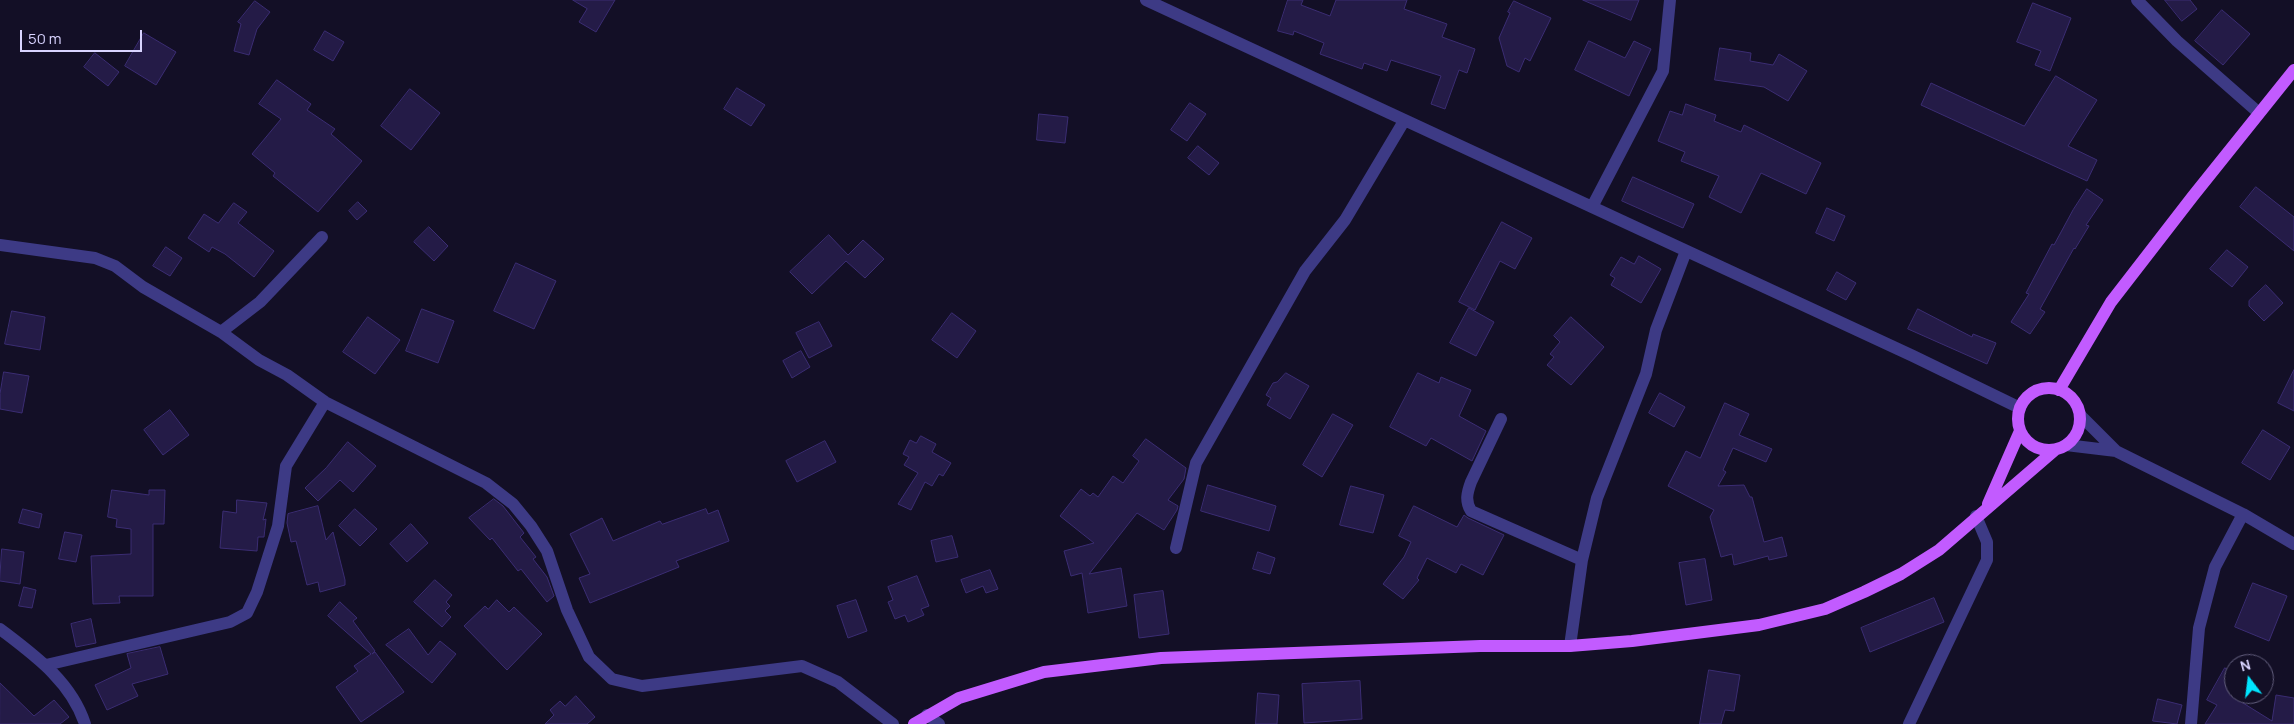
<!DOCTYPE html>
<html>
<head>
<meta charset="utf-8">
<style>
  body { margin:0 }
  #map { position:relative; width:2294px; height:724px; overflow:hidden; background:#130f26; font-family:Manrope,sans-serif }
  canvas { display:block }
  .north { position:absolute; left:2224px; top:654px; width:50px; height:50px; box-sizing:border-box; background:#130f26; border:1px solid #625e7d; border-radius:50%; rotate:345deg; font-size:14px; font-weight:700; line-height:20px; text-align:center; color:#d9d4ff }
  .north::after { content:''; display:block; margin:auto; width:18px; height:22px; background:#00e5ff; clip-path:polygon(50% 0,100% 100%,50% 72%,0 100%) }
  .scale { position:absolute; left:20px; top:30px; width:122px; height:22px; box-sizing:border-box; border:2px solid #d9d4ff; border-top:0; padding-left:6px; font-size:15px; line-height:18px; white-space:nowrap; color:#d9d4ff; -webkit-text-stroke:4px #130f26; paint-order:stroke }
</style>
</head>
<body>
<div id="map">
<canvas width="2294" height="724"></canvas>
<div class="north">N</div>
<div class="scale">50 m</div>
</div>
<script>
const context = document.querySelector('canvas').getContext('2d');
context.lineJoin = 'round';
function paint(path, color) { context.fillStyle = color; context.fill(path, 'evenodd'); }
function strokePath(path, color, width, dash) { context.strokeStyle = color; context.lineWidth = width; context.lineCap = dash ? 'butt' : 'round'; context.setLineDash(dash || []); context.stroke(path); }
const building = new Path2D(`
  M573,0H615L596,32L579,22L587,9Z
  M1288,0H1303L1301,5L1330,16L1336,0H1407L1404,9L1447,24L1442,37L1475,49L1467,73L1459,70L1445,109L1431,104L1441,76L1391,60L1387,71L1364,63L1362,69L1320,54L1324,43L1294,31L1293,35L1278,31Z
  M1583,0H1639L1631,20Z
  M2165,0H2190L2197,9L2182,21Z
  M255,1L270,12L257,29L249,55L234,51L241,24L238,22Z
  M1514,1L1551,18L1530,61L1525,58L1519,72L1507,66L1499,38L1510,13L1508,12Z
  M2033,3L2071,18L2050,71L2035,65L2041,51L2017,42Z
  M2222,10L2250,34L2223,65L2195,41Z
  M325,31L344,42L333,61L314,50Z
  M144,33L176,52L156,85L125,66Z
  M1589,41L1625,58L1634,41L1651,49L1629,96L1575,70Z
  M1720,48L1751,53L1750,61L1773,65L1779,54L1807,71L1788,101L1764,87L1715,80Z
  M95,53L119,72L108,86L84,67Z
  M2056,76L2097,100L2068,146L2097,160L2087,181L1921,105L1931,83L2024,126Z
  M277,80L311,104L307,110L335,129L331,134L362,161L318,212L273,176L275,173L252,154L281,119L259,104Z
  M737,88L765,105L751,126L724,109Z
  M410,89L440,113L411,150L381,126Z
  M1190,103L1206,114L1187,141L1171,130Z
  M1686,104L1716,115L1714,121L1741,132L1744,125L1821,163L1806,194L1761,173L1741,213L1709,197L1719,176L1681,161L1685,152L1658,141L1670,111L1682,115Z
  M1039,114L1068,117L1065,143L1037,140Z
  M1198,146L1219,163L1209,175L1188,158Z
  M1633,177L1694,204L1683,228L1622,201Z
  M2256,187L2294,217V251L2240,207Z
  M2087,189L2103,200L2086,225L2089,226L2075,249L2074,248L2040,309L2045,312L2030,334L2011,322L2029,294L2026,293L2052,244L2054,245L2073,210Z
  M358,202L367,211L357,220L349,211Z
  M234,203L247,212L238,223L274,251L254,277L225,254L212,247L209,252L188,238L204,214L218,223Z
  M1827,208L1845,216L1834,241L1816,233Z
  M1502,222L1532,238L1515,269L1500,261L1475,310L1459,302Z
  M429,227L448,246L434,261L414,242Z
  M829,235L848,255L863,240L884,259L865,278L846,261L812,294L790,272Z
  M166,247L182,258L170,276L153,266Z
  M2227,250L2248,267L2232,287L2210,269Z
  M1639,256L1661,269L1641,303L1611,285L1615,278L1610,275L1621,257L1634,264Z
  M516,263L556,281L534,329L494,311Z
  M1837,272L1856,283L1846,300L1827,290Z
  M2266,285L2283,303L2264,321L2249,306V301Z
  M1469,308L1494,322L1476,356L1450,343Z
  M422,309L454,321L438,363L406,351Z
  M1918,309L1972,337L1973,334L1996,343L1987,364L1908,329Z
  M12,311L45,317L40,350L5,344Z
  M952,313L976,331L957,358L932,340Z
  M368,317L400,340L375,374L343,352Z
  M1571,317L1604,347L1571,385L1547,365L1554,357L1550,354L1560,342L1554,336Z
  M819,322L832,346L809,358L796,333Z
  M801,351L810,367L792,378L783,361Z
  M2294,370V411L2278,403Z
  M4,372L29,376L22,413L0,409V394Z
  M1286,373L1309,386L1290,419L1267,405L1271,398L1266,395L1273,383L1277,382Z
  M1418,373L1439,383L1441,377L1471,390L1459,416L1486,431L1472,461L1431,438L1426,446L1390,427Z
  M1660,393L1685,407L1674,427L1649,413Z
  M1725,403L1749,414L1739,435L1772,449L1766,462L1733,448L1723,470L1726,472L1718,486L1744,485L1750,497H1752L1764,542L1782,537L1787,556L1769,560L1768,556L1734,565L1732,554L1721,557L1710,517L1714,510L1668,486L1686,451L1700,458Z
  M170,410L189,435L163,455L144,430Z
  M1333,414L1353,425L1322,477L1303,465Z
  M2263,430L2290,447L2270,480L2242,463Z
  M921,436L936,444L932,452L951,463L943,476L939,474L932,486L925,482L911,510L898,504L918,473L904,465L909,457L903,454L910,440L916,443Z
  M1146,439L1186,468L1184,479L1168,500L1178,506L1177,510L1164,530L1137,513L1089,574L1121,568L1127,606L1088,613L1082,573L1071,576L1064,551L1094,543L1060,516L1081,489L1090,496L1093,493L1098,497L1113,476L1123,483L1139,461L1133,456Z
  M825,441L836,462L797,482L786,461Z
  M348,442L376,466L353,492L340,480L318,501L305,488L326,468Z
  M1208,485L1276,506L1269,531L1201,511Z
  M1351,486L1384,495L1373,533L1340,525Z
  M112,490L149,495V490H165L164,524H153V596H119L120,603L93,604L91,556L131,554V529L116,527L117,519L108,517Z
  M494,499L503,506L524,533L520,537L536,557L533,559L547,577L554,596L547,602L521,569L518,571L492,538L490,540L469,518Z
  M237,500L267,503L263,520L266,519L264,537H258L257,551L220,548L223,511L236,513Z
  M318,506L326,540L333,532L345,580V585L320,592L318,582L307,585L296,541L291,542L287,523L288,514Z
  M1414,506L1457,527L1464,515L1468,518L1504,535L1483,575L1461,564L1456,573L1427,558L1417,578L1419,580L1403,599L1383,584L1404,557L1411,542L1399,536Z
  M23,509L42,514L39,528L19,523Z
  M355,509L377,529L360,546L339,526Z
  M706,509L708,514L718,510L729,541L676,561L679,567L590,603L579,578L590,574L570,534L602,518L613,541L660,521L662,524Z
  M411,524L428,543L407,562L390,544Z
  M65,532L82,535L76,562L59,559Z
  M952,536L958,557L936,562L931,541Z
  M2,549L24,552L20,584L0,581Z
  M1258,552L1275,558L1270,574L1253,569Z
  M1705,559L1712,600L1686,605L1679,563Z
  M990,570L998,589L986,593L983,586L966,593L961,580Z
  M917,576L929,606L921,609L924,615L908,622L905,615L895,619L888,602L893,600L888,587Z
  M435,580L452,595L446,602L450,606L445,611L451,617L442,627L414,602Z
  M2253,583L2287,596L2269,641L2235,627Z
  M24,587L36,590L32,608L19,606Z
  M1163,591L1169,634L1139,638L1134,595Z
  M1934,598L1944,622L1870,652L1861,628Z
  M497,600L509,612L514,607L542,634L507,670L464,626L485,606L488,609Z
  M856,600L867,631L848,638L837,606Z
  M340,602L357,618L353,621L375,651L372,654L375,652L404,692L361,722L336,687L358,671L354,666L371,654L328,616Z
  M91,619L96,643L76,647L71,624Z
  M409,629L428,655L440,641L456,654L432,683L386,645Z
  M160,647L168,674L132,684L138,696L107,710L95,685L131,668L127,654Z
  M2225,668L2234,673V694H2248L2243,703L2272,721L2276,695L2294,698V724H2205L2217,705L2207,700Z
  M1709,670L1740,675L1734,711L1725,710L1721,724H1700Z
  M1360,681L1362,719L1304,723L1302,684Z
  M0,683L34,716L54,700L69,717L60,724H0Z
  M1258,693L1279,695L1277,724H1256Z
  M576,696L595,717L587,724H545L554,715L550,710L560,701L565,706Z
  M2158,699L2182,705L2177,724L2153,721Z`);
const minor = new Path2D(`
  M1146,0L1913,356L2020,408
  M2137,0L2177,41L2259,113
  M1592,207L1663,71L1670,0
  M0,245L95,258L115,266L143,287L221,332L259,360L287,375L325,402L486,483L513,504L531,526L547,551L567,610L589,657L612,679L642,686L802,666L838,682L893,724
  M221,332L260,302L322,237
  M1501,419L1471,482C1467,493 1465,501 1471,511L1582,560L1570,646
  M2066,445L2116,451L2080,415
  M2116,451L2243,514L2294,544
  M1176,548L1196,463L1305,271L1345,220L1404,121
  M1582,560L1597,498L1646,374L1656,330L1686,251
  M0,629C34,655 71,681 85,724
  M46,665L230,622L247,613L257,592L278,526L286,466L325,402
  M927,715L939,724
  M1909,724L1987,560V542L1976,516
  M2191,724L2199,628L2215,567L2243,514`);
const primary = new Path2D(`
  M2018 419a31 31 0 1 1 62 0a31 31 0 1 1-62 0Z
  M2059,390L2111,302L2193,196L2294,70
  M1988,504L2020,431
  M914,724L959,698L1044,672L1161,658L1480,646H1570L1632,641L1759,625L1825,609L1864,592L1901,574L1939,550L2055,450`);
paint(building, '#241b47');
strokePath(building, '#3b2d73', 1);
strokePath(minor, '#3d3a85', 12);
strokePath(primary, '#c25bff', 12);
</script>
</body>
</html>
